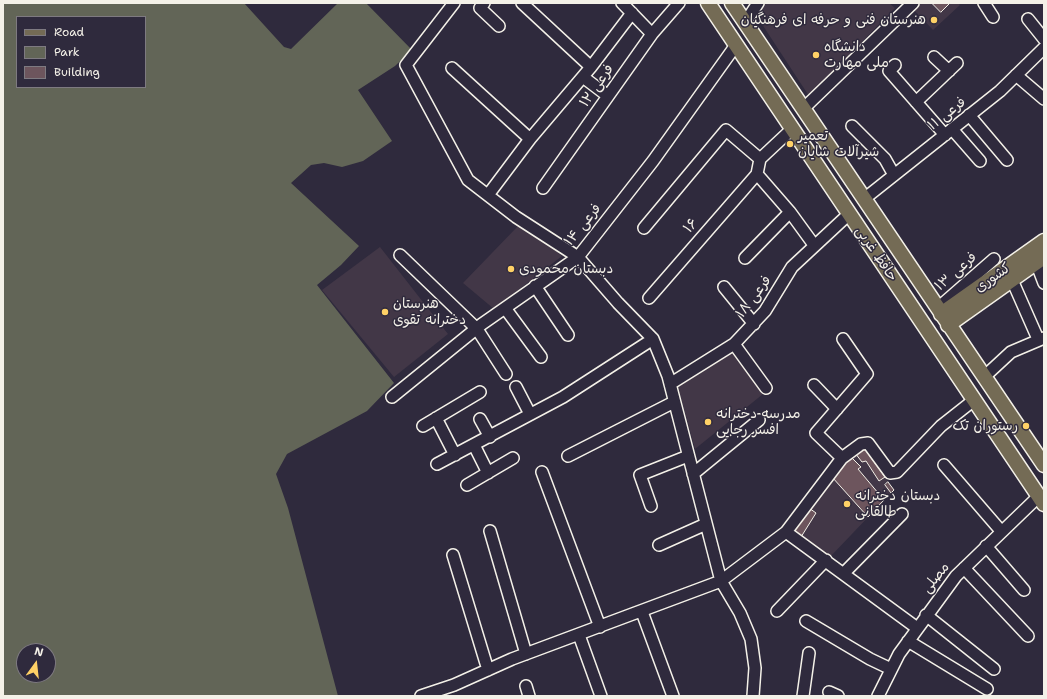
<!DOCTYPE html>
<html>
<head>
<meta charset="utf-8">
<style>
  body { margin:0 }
  #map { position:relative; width:1047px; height:699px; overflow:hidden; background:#2f2a3d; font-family:"Shantell Sans",sans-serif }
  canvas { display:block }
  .frame { position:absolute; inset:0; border:4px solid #f4f1e8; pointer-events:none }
  .legend { position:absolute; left:16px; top:16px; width:130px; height:72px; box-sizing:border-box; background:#2f2a3d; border:1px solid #7e7a81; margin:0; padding:5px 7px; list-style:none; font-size:12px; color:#f4f1e8 }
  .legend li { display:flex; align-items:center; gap:8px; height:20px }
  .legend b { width:20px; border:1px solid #7e7a81 }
  .north { position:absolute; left:16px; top:643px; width:40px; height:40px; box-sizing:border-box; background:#2f2a3d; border:1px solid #7e7a81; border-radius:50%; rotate:15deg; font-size:11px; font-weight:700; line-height:16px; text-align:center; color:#f4f1e8 }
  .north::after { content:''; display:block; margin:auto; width:14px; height:18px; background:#ffd166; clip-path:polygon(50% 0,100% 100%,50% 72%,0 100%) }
</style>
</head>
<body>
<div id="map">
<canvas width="1047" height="699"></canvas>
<div class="frame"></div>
<ul class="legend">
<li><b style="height:5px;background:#746b55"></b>Road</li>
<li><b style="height:11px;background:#626557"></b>Park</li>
<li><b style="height:11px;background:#6d555d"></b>Building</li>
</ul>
<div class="north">N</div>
</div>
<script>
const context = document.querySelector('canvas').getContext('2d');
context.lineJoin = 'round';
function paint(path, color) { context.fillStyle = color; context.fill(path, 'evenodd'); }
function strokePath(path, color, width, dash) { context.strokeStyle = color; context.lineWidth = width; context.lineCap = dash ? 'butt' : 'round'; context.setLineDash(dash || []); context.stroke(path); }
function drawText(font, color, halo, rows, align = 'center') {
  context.font = font + ' "Shantell Sans","Playpen Sans Arabic",sans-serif'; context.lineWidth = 3; context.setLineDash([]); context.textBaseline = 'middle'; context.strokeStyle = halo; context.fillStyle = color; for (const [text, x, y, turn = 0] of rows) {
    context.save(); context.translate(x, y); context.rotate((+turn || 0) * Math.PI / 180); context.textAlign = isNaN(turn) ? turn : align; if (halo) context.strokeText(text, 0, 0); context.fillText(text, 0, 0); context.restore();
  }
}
const built = new Path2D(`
  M763,3H889L895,8L809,96L756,15Z
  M919,3H958L960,5L933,30L913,9Z
  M519,225L542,238L562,256L494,309L463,283Z
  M380,247L448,334L394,377L322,290Z
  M732,353L763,394L695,449L678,387Z
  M864,448L894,490L830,557L792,531L850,456Z`);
const green = new Path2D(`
  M3,3H244L284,47L291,49L338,3H366L412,50L395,66L358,90L392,141L363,161L342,167L324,163L311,165L291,183L359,246L341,265L317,285L394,383L367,411L287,454L276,474L288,508L338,696H3ZM17,17H145V87H17ZM24,651H48V675H24Z`);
const building = new Path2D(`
  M932,3H950L941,12Z
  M864,448L885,477L879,481L866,461L862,462L855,453Z
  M850,456L861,467L858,469L884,500L868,517L832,477Z
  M888,482L894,490L891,493L885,485Z
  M809,508L816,513L801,537L792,531Z`);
const minor = new Path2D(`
  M454,3L406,65L468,180L516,217L578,257L618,303L653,339L668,376L721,581L740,613L751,639L755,668L753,696
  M484,3L480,8L499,26
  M522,3L591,67
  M622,3L652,34
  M984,3L993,17
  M1028,19L1044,39
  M745,23L758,3
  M934,57L949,71
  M895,65L889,71L945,135
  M452,68L530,139
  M1016,75L1044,99
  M583,77L608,96
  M916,102L957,63
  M803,109L913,3
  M969,115L1007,160
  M852,126L885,159L894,175
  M792,129L760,159L757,174L790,212L814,245
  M952,129L980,161
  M543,188L652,34L679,3
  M488,195L530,139L591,67L632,13
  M864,199L1000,91L1044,48
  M644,228L726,130L760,159
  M400,255L477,329L506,374
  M745,258L790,212
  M1036,262L1044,283
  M1012,280L1038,339
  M535,286L568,335
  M724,287L754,324
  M649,298L757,174
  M505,308L541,357
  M938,308L994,259
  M734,344L766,388
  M984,377L1011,352L1044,338
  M670,384L734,344L765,311L792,267L849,214
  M814,385L837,409
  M516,387L530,414
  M392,397L482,324L578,257L653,161L736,45
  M436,418L455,455
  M480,419L490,437
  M423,426L480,392
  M474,445L488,473
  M568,456L674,402
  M842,458L861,444L868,443L890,473L897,472L941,426L974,400
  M437,464L563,397L653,339
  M944,465L1001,531
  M542,472L600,627
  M693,474L759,420
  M467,485L513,458
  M651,506L640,475L688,456
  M490,531L526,654
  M786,532L917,628
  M659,545L706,524
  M986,546L1024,590
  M453,555L488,670
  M964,568L1028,636
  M844,573L902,514
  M777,611L826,560
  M642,612L673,696
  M926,615L994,669
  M806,621L870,659L891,669
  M579,635L601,696
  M908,641L987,689
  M526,686L529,696
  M829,692L838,696
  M421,696L454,685L512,659L721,581L786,532L842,458L816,433L867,374L843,339
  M803,696L809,653
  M878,696L899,654L956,576L1039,496`);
const major = new Path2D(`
  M708,3L1044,504
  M732,3L1044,465
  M941,314L1044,241
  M948,325L1044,257`);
const markers = [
  [934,20,4,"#ffd166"],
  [816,55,4,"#ffd166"],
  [790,144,4,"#ffd166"],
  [511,269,4,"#ffd166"],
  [385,312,4,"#ffd166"],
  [708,422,4,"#ffd166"],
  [1026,426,4,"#ffd166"],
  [847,504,4,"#ffd166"]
];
const poiNames = [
  ["هنرستان فنی و حرفه ای فرهنگیان",926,20,"right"],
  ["دانشگاه",824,47],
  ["ملی مهارت",824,63],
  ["تعمیر",798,136],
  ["شیرآلات شایان",798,152],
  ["دبستان محمودی",519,269],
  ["هنرستان",393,304],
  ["دخترانه تقوی",393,320],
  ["مدرسه دخترانه",716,414],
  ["افسر رجایی",716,430],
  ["رستوران تک",1018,426,"right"],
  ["دبستان دخترانه",855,496],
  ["طالقانی",855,512]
];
const streetNames = [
  ["فرعی ۱۲",597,86,-55],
  ["فرعی ۱۱",947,114,-38],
  ["فرعی ۱۴",583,225,-51],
  ["۱۶",691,226,-49],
  ["حافظ غربی",876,254,56],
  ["فرعی ۱۳",956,272,-41],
  ["کشوری",993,278,-35],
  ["فرعی ۱۸",754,297,-53],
  ["مصلی",936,578,-51]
];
paint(built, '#423747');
paint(green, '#626557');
paint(building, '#6d555d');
strokePath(building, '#f4f1e8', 1);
strokePath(minor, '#f4f1e8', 14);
strokePath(major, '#f4f1e8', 17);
strokePath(minor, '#2f2a3d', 11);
strokePath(major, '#746b55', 14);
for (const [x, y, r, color] of markers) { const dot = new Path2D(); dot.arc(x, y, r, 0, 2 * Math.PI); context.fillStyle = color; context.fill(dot); strokePath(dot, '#2f2a3d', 1.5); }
drawText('14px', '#f4f1e8', '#2f2a3d', poiNames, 'left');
drawText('14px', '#f4f1e8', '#2f2a3d', streetNames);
</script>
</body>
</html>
